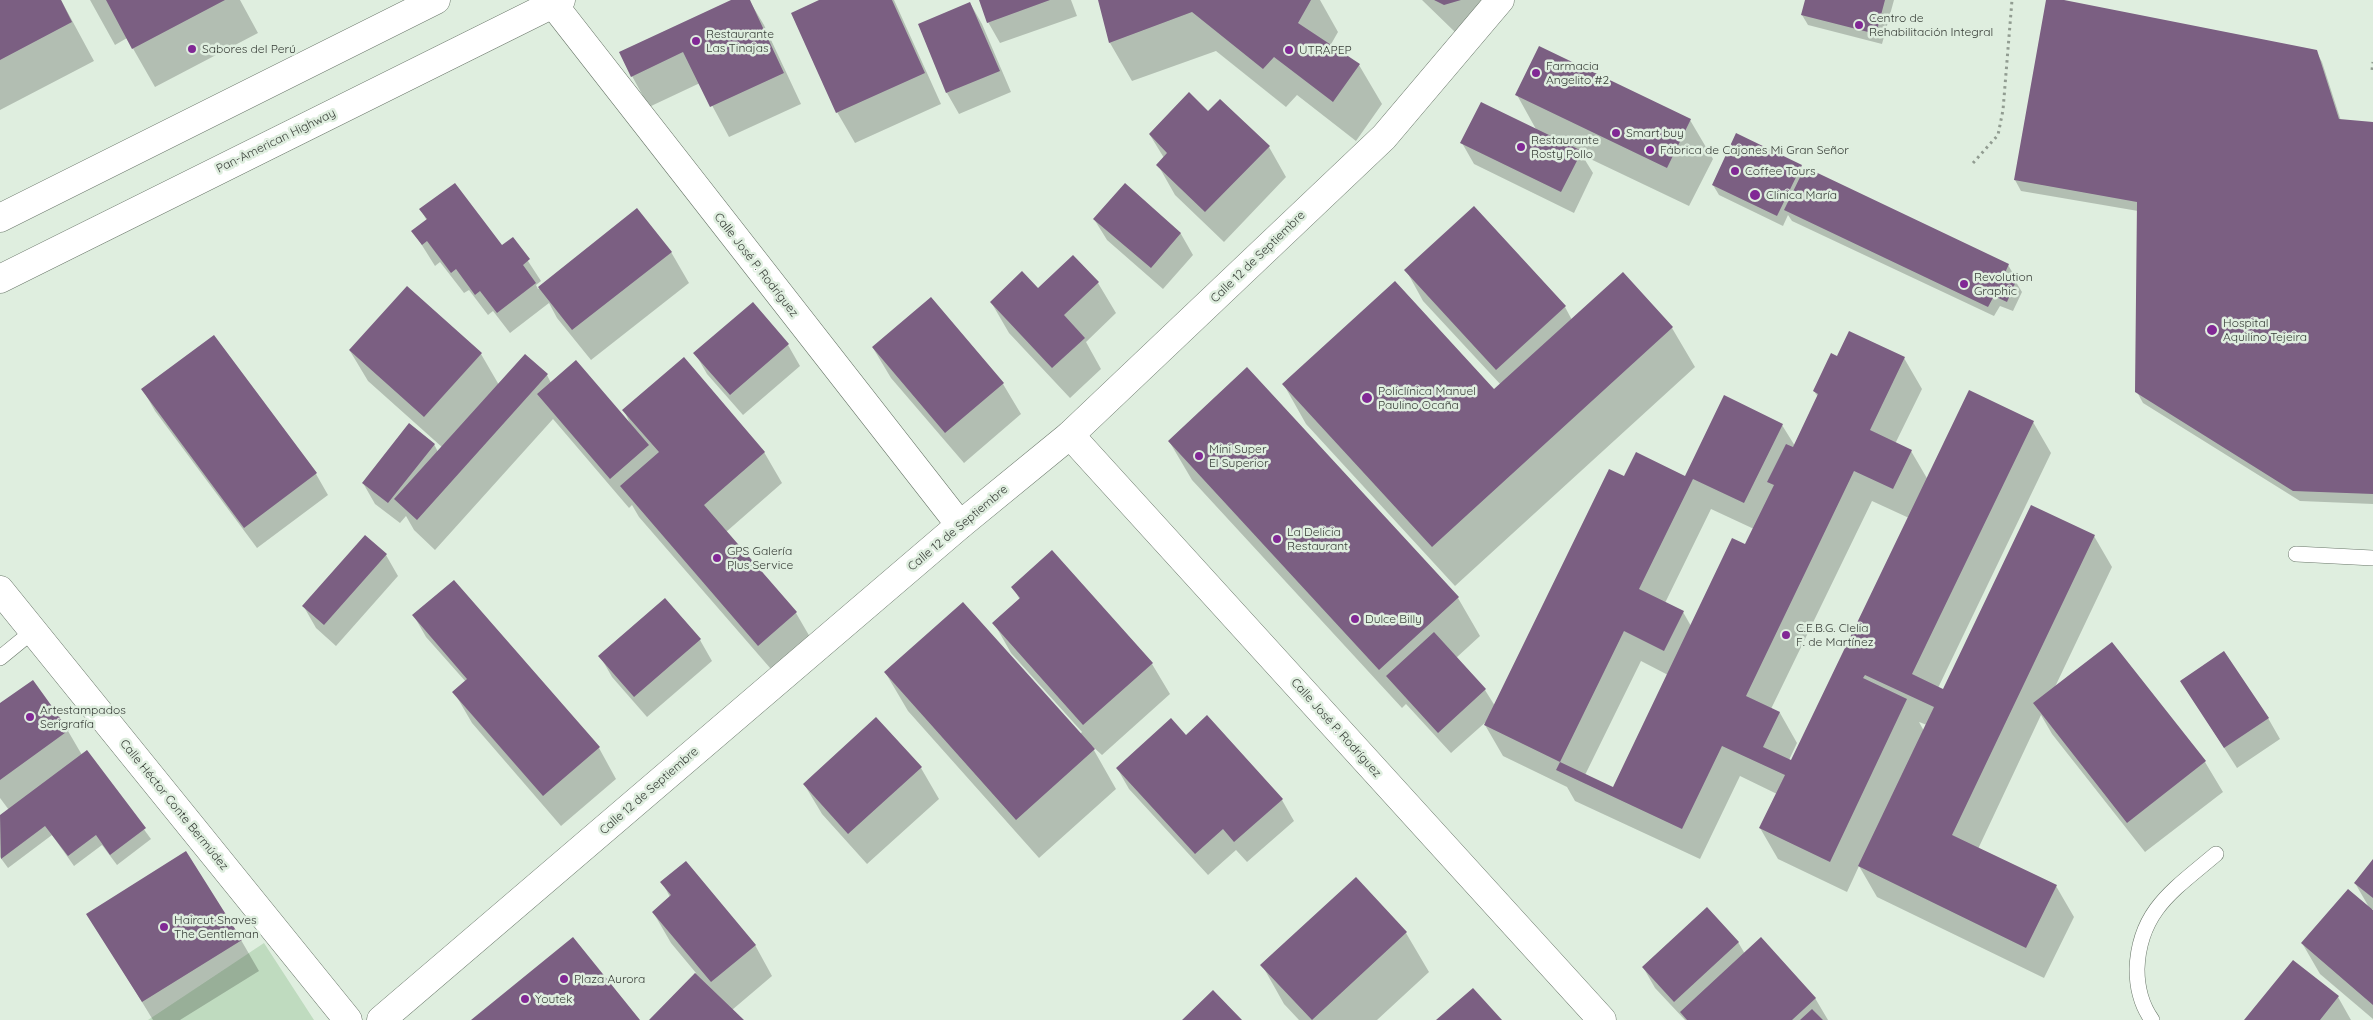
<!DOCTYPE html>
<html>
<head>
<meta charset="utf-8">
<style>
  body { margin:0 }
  canvas { display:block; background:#dfeedf }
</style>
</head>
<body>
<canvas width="2373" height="1020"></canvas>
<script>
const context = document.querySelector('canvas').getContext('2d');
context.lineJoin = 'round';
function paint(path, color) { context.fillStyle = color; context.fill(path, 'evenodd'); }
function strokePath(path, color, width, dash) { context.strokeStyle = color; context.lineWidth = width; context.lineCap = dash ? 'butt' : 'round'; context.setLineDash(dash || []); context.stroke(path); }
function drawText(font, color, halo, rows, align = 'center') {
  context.font = font + ' Quicksand,sans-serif'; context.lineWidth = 5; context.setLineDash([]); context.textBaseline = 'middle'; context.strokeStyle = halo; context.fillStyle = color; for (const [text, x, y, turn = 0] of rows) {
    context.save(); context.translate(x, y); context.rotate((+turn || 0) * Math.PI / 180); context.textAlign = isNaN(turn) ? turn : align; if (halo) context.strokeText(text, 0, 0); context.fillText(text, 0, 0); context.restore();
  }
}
const green = new Path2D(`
  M264,943L314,1020H148Z`);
const shadow = new Path2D(`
  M0,0H61L94,61L0,110Z
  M90,0H240L258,33L155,87L127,38L115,45Z
  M734,0H749L764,25L801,104L729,137L700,83L649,107L632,76Z
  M822,0H894L941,104L855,143L837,112Z
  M981,0H1071L1077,16L1000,43L988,22Z
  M1099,0H1320L1338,32L1330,46L1359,65L1382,104L1356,141L1297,95L1286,107L1216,51L1132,81L1110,43Z
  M1422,0H1509L1456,33Z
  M1806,0H1894L1882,44L1808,25L1802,15Z
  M2048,0H2058L2316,51L2322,62L2341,121L2373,123V504L2300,501L2143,403L2137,392L2138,211L2021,191L2015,180Z
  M970,3L982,24L1011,92L959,114L947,93L919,25Z
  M1517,95L1690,120L1713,159L1689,206L1582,155L1593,173L1574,213L1474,164L1462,143L1537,131Z
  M1208,113L1269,147L1286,177L1224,242L1175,195L1158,165L1164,158L1150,135Z
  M1801,166L1804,171L2008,265L2014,275L2012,280L2016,282L2022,292L2013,311L2000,306L1994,316L1792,221L1788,215L1783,226L1719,195L1713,185Z
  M1125,185L1181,234L1193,255L1163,289L1107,240L1094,219Z
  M637,209L671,252L689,283L591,360L557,318L549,303L510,333L493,311L488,315L469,290L464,293L440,262L435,266L413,231L427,221L421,210L502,247L513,238L541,281L536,285L538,289Z
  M1073,256L1098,283L1116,313L1086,342L1101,369L1070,398L1009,333L991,302L1038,290Z
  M1406,270L1565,307L1572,320L1623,274L1672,328L1695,367L1455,586L1306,424L1284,385L1494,391L1501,385L1423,301Z
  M931,298L1003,384L1021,414L964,463L891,378L873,348Z
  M752,304L788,345L800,366L743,415L707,374L695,353Z
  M214,337L316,474L328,495L257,548L155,411L143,390Z
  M350,351L481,354L499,385L547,375L551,383L631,426L624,410L764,452L782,483L726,532L796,613L814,644L777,676L639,517L632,505L629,508L553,419L435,550L414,530L406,516L400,523L375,504L363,483L434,444L438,452L443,448L368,381Z
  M1837,357L1904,358L1922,389L1895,444L1911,451L1928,480L2033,422L2051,453L1938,688L1943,690L2094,536L2112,567L2054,689L2205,762L2223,792L2145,852L2052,734L2041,715L1978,849L2056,886L2074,917L2044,978L1877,897L1859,866L1847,892L1778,859L1760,828L1777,794L1740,776L1700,859L1575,801L1567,787L1503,756L1485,725L1488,720L1451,753L1406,704L1402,708L1192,480L1169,441L1458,598L1480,636L1456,658L1485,690L1495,706L1625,478L1686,477L1782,425L1795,446L1818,397L1814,391ZM1872,501L1909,518L1792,762L1789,760L1797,743L1780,713L1771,709ZM1711,509L1754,529L1746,546L1691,626L1683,612L1665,603ZM1641,661L1668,675L1614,789L1585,775ZM1919,722L1927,725L1924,731Z
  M366,537L386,555L398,576L336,646L316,628L304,607Z
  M1013,587L1152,664L1170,694L1102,755L1091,745L1116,789L1039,858L908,711L885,672L1080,734L1082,732L1011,653L994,623L1020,600Z
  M665,599L700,640L712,661L647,717L612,677L600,656Z
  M414,616L599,748L616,779L561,826L472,723L454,692L466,682L426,637Z
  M32,682L68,731L82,755L87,752L151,839L117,865L102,845L74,866L52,835L8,868L0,857V816L9,810L0,798V705Z
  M2182,682L2268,718L2280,739L2237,768Z
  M876,719L921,768L939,799L867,864L822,814L804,784Z
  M1186,737L1282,800L1294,821L1247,862L1236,850L1208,875L1129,789L1117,768Z
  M2373,861V909H2370L2373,912V1019L2320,974L2302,943L2370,909L2355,883Z
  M1356,879L1406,933L1429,972L1377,1020H1299L1284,1004L1262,965Z
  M662,882L755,945L772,976L732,1010L742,1020H651L696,973L671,943L653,912L670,897Z
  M88,914L241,940L259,971L180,1020H153Z
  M1738,942L1745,954L1815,998L1828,1020H1685L1655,988L1643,967Z
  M2293,961L2338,997L2351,1020H2246Z`);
const building = new Path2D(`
  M0,0H61L72,22L0,60Z
  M106,0H225L132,49Z
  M731,0H750L784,73L710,107L683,52L631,77L619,52Z
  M819,0H892L925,73L836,113L791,13Z
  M979,0H1050L987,23Z
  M1098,0H1311L1298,23L1360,64L1333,102L1274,57L1263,69L1192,12L1109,43Z
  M1434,0H1461L1444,5Z
  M1805,0H1885L1876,34L1801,15Z
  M2046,0H2064L2317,50L2339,119L2373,122V494L2293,491L2135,392L2137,202L2014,180Z
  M970,2L1000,71L946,93L918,24Z
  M1539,46L1691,119L1667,168L1515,95Z
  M1189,92L1208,111L1220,99L1270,146L1205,212L1156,165L1167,153L1149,134Z
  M1481,102L1582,151L1561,192L1460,143Z
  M1736,133L1802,165L1777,216L1712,185Z
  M1805,167L2009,264L2004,275L2016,281L2007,302L1994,296L1988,307L1784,210Z
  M455,183L502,245L513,237L530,259L523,265L536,283L497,313L480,291L475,295L456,269L451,273L427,241L422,245L411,231L427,219L419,209Z
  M1125,183L1181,233L1151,268L1093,219Z
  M1474,206L1566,306L1496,370L1404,270Z
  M637,208L672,252L572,330L538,287Z
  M1073,255L1099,282L1064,315L1085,338L1052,368L990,302L1022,271L1038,288Z
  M1623,272L1673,327L1432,547L1282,384L1395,281L1494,389Z
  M407,286L482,353L424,417L349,350Z
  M931,297L1004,383L945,433L872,347Z
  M753,302L789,344L730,395L693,353Z
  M1849,331L1905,357L1870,430L1912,450L1893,489L1854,471L1746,696L1780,712L1763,747L1791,760L1969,390L2034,421L1912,674L1943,689L2031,505L2095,535L1952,835L2057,885L2026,948L1858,866L1934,707L1865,675L1863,678L1907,699L1830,862L1759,828L1785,775L1722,746L1682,829L1556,770L1560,762L1613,787L1732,538L1745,544L1774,485L1767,482L1786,444L1793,447L1818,394L1813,391L1831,353L1837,356Z
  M214,335L317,473L244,528L141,389Z
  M525,354L548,374L417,520L394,499Z
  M684,357L765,452L704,505L797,612L758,646L620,486L659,452L622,410Z
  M576,360L649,445L610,479L537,394Z
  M1247,367L1459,597L1379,670L1168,441Z
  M1724,395L1783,424L1744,503L1693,479L1639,589L1684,611L1664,651L1624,631L1560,762L1484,725L1609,469L1624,476L1636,452L1685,476Z
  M409,423L435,444L388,503L362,483Z
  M365,535L387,554L324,625L302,606Z
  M1052,550L1153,663L1083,725L992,623L1020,598L1011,587Z
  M454,580L600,747L543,796L452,692L467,679L412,615Z
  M665,598L701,639L634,697L598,656Z
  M963,602L1095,749L1016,820L884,672Z
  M1434,632L1486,689L1438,733L1386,676Z
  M2112,642L2206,761L2127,823L2033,703Z
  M2224,651L2269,718L2224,748L2180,681Z
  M33,680L69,730L0,780V703Z
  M1207,715L1283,799L1234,842L1223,829L1195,854L1116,768L1171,718L1186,735Z
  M876,717L922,767L848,834L803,784Z
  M87,750L146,828L110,855L96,835L68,856L45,826L1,859L0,815Z
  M186,851L242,940L142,1002L86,914Z
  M2373,859V898L2354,883Z
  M686,861L756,945L711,982L652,912L671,895L660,882Z
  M1356,877L1407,932L1312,1020L1260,965Z
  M2348,889L2373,910V1005L2301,943Z
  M1707,907L1739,942L1674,1002L1642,967Z
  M573,937L640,1020H471Z
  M1761,937L1816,998L1792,1020H1687L1680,1012Z
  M2293,960L2339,996L2320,1020H2244Z
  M695,973L744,1020H649Z
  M1473,988L1502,1020H1436Z
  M1213,990L1242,1020H1182Z
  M1812,1009L1823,1020H1800Z`);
const path = new Path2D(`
  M2372,70L2373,62
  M1973,163L1998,135L2003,110L2012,0`);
const service = new Path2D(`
  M2296,554L2373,558
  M0,658L33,631
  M2152,1020C2142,1006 2137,987 2137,969C2139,910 2175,889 2216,854`);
const minor = new Path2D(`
  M553,4L960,525
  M1070,435L1602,1020`);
const tertiary = new Path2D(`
  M0,590L348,1020
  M381,1020L960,525L1070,435L1384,137L1500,0`);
const trunk = new Path2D(`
  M0,218L436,0
  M0,279L561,0`);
const markers = [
  [1859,25,5,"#812895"],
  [696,41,5,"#812895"],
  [192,49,5,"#812895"],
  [1289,50,5,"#812895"],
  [1536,73,5,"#812895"],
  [1616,133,5,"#812895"],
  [1521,147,5,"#812895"],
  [1650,150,5,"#812895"],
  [1735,171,5,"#812895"],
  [1755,195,6,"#812895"],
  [1964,284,5,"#812895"],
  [2212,330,6,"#812895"],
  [1367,398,6,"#812895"],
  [1199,456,5,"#812895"],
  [1277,539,5,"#812895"],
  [717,558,5,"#812895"],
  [1355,619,5,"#812895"],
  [1786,635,5,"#812895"],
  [30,717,5,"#812895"],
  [164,927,5,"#812895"],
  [564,979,5,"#812895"],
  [525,999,5,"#812895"]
];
const poiNames = [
  ["Centro de",1869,18],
  ["Rehabilitación Integral",1869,32],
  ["Restaurante",706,34],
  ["Las Tinajas",706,48],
  ["Sabores del Perú",202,49],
  ["UTRAPEP",1299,50],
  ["Farmacia",1546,66],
  ["Angelito #2",1546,80],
  ["Smart buy",1626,133],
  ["Restaurante",1531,140],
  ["Rosty Pollo",1531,154],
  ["Fábrica de Cajones Mi Gran Señor",1660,150],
  ["Coffee Tours",1745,171],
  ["Clinica María",1766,195],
  ["Revolution",1974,277],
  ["Graphic",1974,291],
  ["Hospital",2223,323],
  ["Aquilino Tejeira",2223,337],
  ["Policlínica Manuel",1378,391],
  ["Paulino Ocaña",1378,405],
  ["Mini Super",1209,449],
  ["El Superior",1209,463],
  ["La Delicia",1287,532],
  ["Restaurant",1287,546],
  ["GPS Galería",727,551],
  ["Plus Service",727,565],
  ["Dulce Billy",1365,619],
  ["C.E.B.G. Clelia",1796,628],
  ["F. de Martínez",1796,642],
  ["Artestampados",40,710],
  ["Serigrafía",40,724],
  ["Haircut Shaves",174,920],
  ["The Gentleman",174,934],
  ["Plaza Aurora",574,979],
  ["Youtek",535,999]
];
const streetNames = [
  ["Pan-American Highway",276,141,-26],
  ["Calle 12 de Septiembre",1258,257,-44],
  ["Calle José P. Rodríguez",756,265,52],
  ["Calle 12 de Septiembre",958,528,-40],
  ["Calle José P. Rodríguez",1336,728,48],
  ["Calle 12 de Septiembre",649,791,-41],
  ["Calle Héctor Conte Bermúdez",174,805,51]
];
paint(green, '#bfdbbf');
paint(shadow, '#0003');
paint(building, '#7b5f82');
strokePath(service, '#697669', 16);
strokePath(minor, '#697669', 29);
strokePath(tertiary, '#697669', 29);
strokePath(trunk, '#697669', 29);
strokePath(path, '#919c91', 3, [2.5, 4]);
strokePath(service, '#fff', 15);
strokePath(minor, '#fff', 28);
strokePath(tertiary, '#fff', 28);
strokePath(trunk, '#fff', 28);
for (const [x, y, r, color] of markers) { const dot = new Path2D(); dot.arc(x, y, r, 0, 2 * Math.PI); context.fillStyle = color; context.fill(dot); strokePath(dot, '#dfeedf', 2); }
drawText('12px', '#373d37', '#dfeedf', poiNames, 'left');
drawText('12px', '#373d37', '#dfeedf', streetNames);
</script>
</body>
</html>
